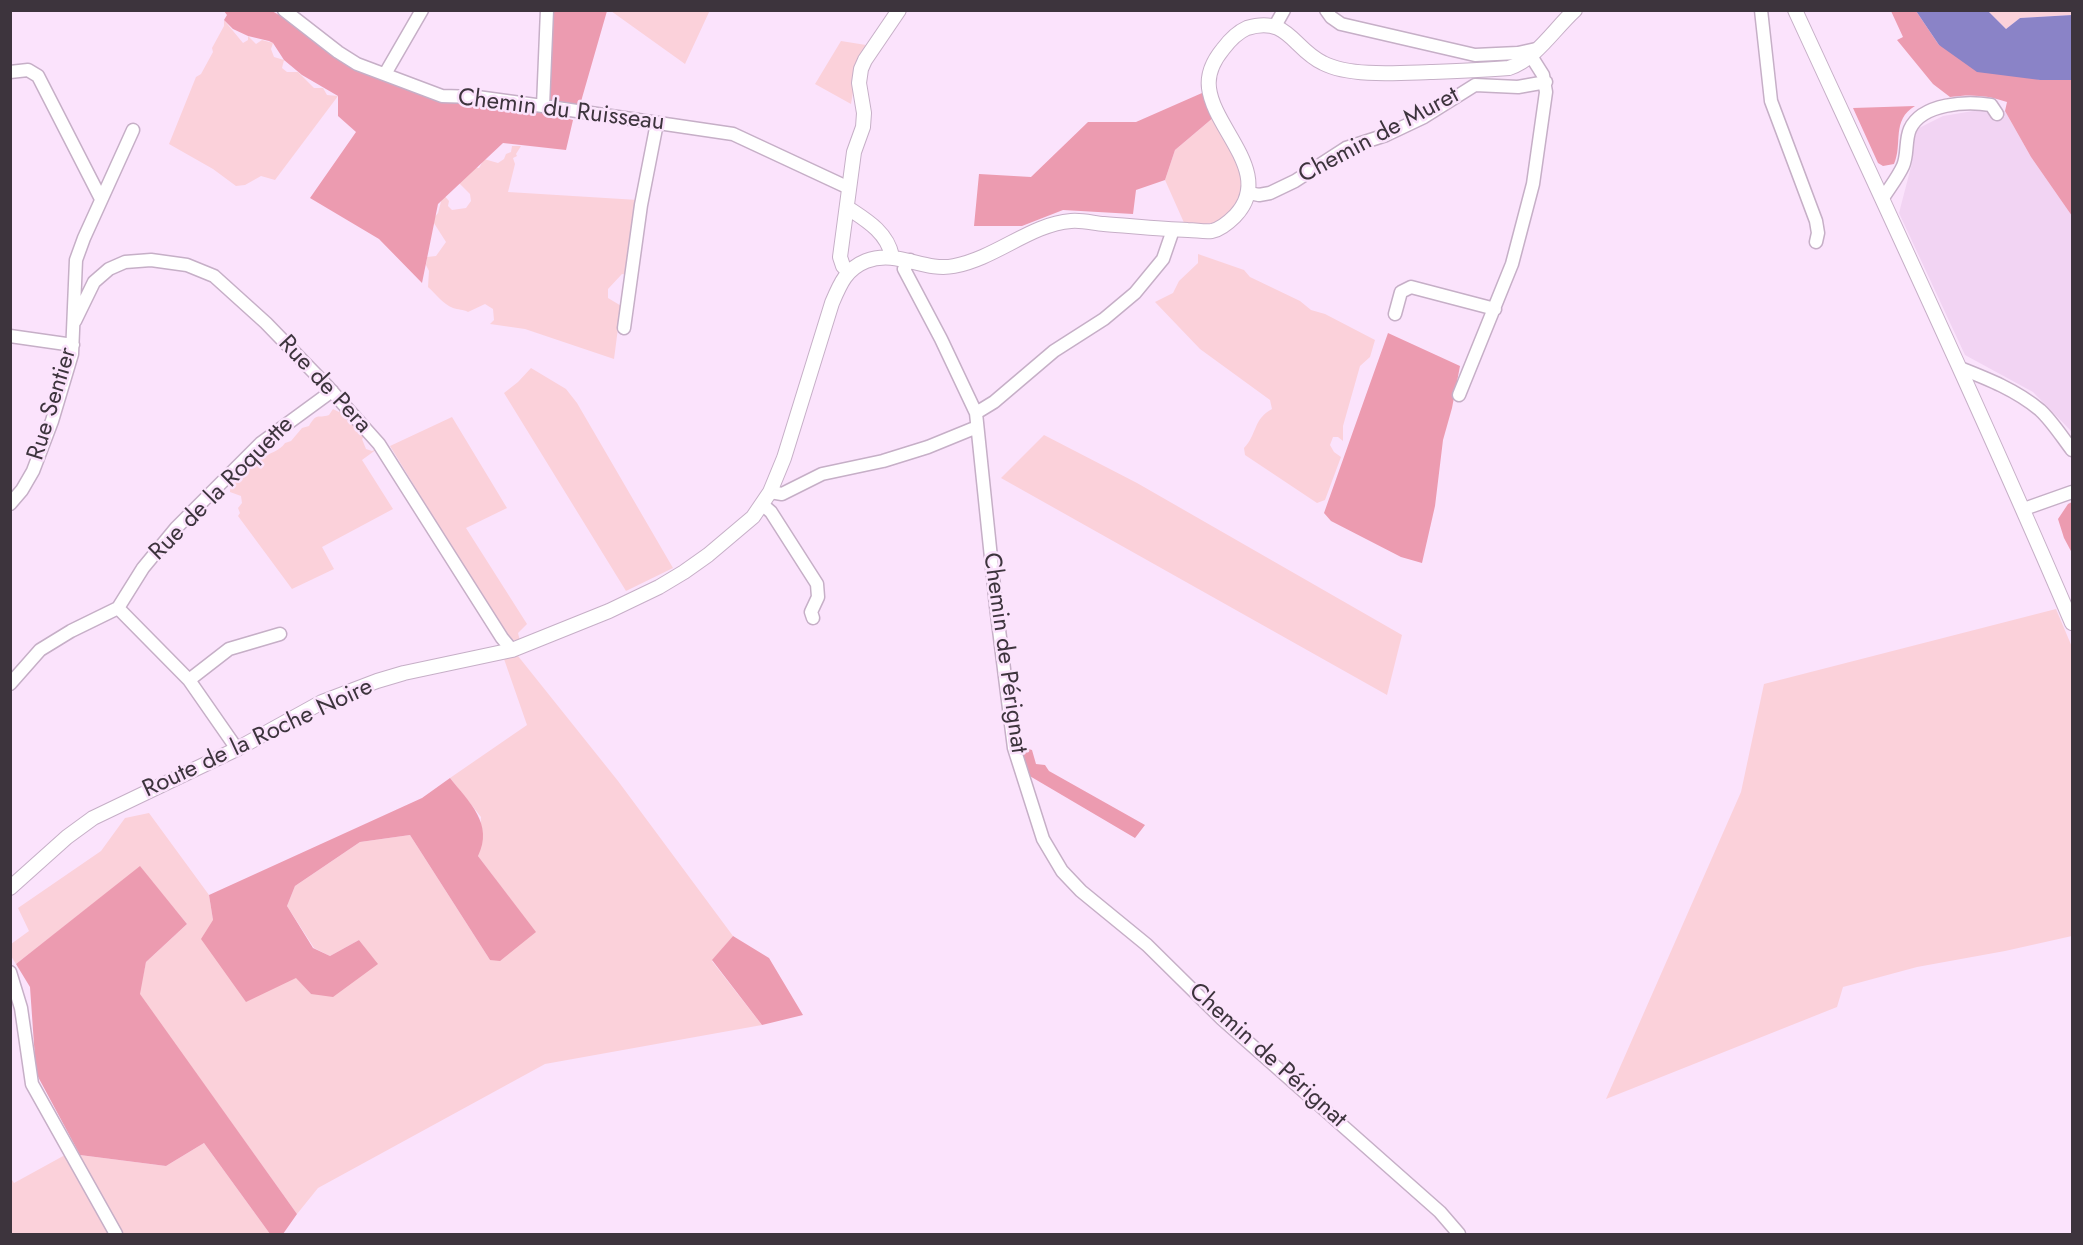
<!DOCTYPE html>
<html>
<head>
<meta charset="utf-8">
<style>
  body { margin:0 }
  #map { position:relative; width:2083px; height:1245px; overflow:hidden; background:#fbe3fc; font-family:Jost,sans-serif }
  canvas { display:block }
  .frame { position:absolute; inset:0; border:12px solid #3d343d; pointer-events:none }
</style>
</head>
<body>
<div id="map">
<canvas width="2083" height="1245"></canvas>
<div class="frame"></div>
</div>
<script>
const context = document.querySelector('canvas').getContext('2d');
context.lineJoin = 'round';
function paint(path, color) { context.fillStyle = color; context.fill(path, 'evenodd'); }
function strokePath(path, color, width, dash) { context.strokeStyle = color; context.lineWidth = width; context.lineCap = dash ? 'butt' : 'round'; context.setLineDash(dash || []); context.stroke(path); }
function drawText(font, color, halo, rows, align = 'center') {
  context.font = font + ' Jost,sans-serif'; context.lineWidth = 5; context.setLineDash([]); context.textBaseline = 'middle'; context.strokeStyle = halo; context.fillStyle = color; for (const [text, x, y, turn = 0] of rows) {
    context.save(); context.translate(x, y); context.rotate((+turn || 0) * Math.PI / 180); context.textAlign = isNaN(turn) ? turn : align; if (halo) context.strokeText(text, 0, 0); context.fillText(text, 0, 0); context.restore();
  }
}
const built = new Path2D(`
  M1973,111H2005L2031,157L2072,216V432L2033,392L1965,355L1899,213L1912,163L1915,130L1943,116Z`);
const green = new Path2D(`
  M710,10L685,64L611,11V10Z
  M1988,11H2072V15L2020,18L2006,29Z
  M224,20L243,43L248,40V36L256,44L262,40L273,43L271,49L274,57L284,60L282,68L287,72H298L314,88H323L327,95L338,96L275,180L261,176L245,185L236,186L213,169L169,144L196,77L201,74L213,52L212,48L224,26Z
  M841,41L866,45L858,62L851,104L815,84Z
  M1214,117L1241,167L1245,190C1223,222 1225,224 1185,225L1165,180L1175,150Z
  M512,146H521L516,154L517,156L513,158L515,164L508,192L638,200L628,275L622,274L608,289V298L623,307L620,313L614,359L525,329L490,324L494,320L493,309L485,304L468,312C463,309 458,310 453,308C443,304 436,294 428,287L429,271L426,265L427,257L436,256L446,242L432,220L438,213L443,194L449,201L448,206L452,210L466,208L471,201L470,194L459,183L474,167L479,168L484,159L498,163L504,159L506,154L511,152Z
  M1198,254L1244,270L1250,277L1300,301L1311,310L1325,314L1375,340L1370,357L1360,366L1343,426V441L1338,437H1333L1330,445L1334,452L1341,457L1325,500L1317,503L1245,455L1244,448C1257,435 1253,419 1272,409L1270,400L1200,349L1155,302L1173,293L1179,281L1198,263Z
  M531,368L566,389L577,403L673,568L626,591L504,393L518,382Z
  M333,409L339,412L341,409L364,437L362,439L366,449L372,451L377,449L362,460L393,509L322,547L334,569L292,589L238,516L240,513L238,508L242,503L241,496L230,492C230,481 253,464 261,458C269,453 280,451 285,443L291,441L302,428L309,426C317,412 317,419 329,415Z
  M452,417L507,508L466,528L527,624L518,633L520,641C511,641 506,635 501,628L390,446Z
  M1044,435L1137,483L1402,635L1387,695L1001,478Z
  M2056,609L2072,647V936L2005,951L1917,967L1843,987L1837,1007L1606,1099L1741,792L1764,684Z
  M518,656L618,781L733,936L712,961L762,1025L545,1064L318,1188L297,1214L139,994L146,962L187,924L140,867L16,964L11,956V944L29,931L18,908L101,851L125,818L149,813L209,895L213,920L296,977L311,994L377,964L359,940L330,956L314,948L287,906L295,886L360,842L410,835L490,960L535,932L478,856L481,817L450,778L527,725L504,659Z
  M204,1143L270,1234H11L10,1177L14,1183L65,1155H80L166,1166Z`);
const forest = new Path2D(`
  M224,11H272L288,20L334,55L439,100L546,113L573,120L566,150L503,143L438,204L422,283L379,239L310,198L356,132L338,116V96L302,75L284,60L273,43L269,41L248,36L233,29L224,20L227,15Z
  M552,11H607L580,105L550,100Z
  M1891,11H1916L1939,45L2040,80H2072V216L2031,157L2005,111L2007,102C1988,95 1970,94 1950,97L1933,84L1897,40L1903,37Z
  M1202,93L1214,117L1175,150L1165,180L1136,190L1133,214L1063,210L1022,226H974L979,174L1031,177L1088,122H1136Z
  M1915,106C1891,120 1903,144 1894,164L1883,166L1878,163L1853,108Z
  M1388,333L1460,366L1452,408L1443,440L1435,506L1422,563L1401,557L1331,521L1324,513Z
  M2072,502V553L2064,538L2058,519L2068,504Z
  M1021,747L1032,750L1036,764L1045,765L1049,771L1145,825L1135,838L1028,775Z
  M450,778C469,802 494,824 478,856L536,932L500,961L490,960L410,835L360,842L295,886L287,906L313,948L330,956L359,940L378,964L333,997L311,994L296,978L246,1002L201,939L213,920L209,895L422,798Z
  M140,866L187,924L146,962L140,994L297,1214L283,1234H270L204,1143L166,1166L80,1155L36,1073L30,987L16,964Z
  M733,936L769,958L803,1015L762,1025L712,960Z`);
const water = new Path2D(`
  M1916,11H1988L2006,29L2020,18L2072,15V80H2040L1977,72L1939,45Z`);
const minor = new Path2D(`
  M284,10L338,52L357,64L442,96L477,97L543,106L733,134L849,188
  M1326,10L1331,17L1341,24L1475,55L1518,53L1536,49
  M1761,10L1771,101L1816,221L1818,233L1816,242
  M1275,26L1284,10
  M10,72L28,70L38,76L101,199
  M385,74L422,10
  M543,106L547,10
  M1249,193L1259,195L1270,193L1295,181L1346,148L1386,135L1424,117L1475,85L1518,87L1546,82
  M1883,198C1890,187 1898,177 1903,166C1908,155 1905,140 1910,129C1922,103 1967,101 1991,105L1997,114
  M910,260L904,269L941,339L976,413L996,606L1014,748L1043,839L1062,871L1081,891L1147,945L1222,1019L1440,1212L1459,1234
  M1395,314L1401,292L1411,287L1495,309
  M75,321L94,282L109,269L125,262L151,260L187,265L214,276L266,323L328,387L379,444L502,638L512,650
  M624,328L641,205L657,123
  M10,336L73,345
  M1960,368C1988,379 2016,390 2040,410C2052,421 2062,437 2072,450
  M1459,395L1512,264L1533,184L1546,92L1543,75L1531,56
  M976,413L994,402L1054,351L1104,319L1135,293L1163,259L1173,230
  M770,492L782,494L822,474L883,461L928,447L977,427
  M10,504L22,490L33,471L52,421L72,354L76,260L84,238L133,130
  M763,505L771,512L817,584L818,597L811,612L813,618
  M2024,509L2072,492
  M118,608L189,680L237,749
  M189,680L229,649L280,634
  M10,684L40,650L71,631L118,608L143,568L176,528L261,443L332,391
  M10,972L21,1008L32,1084L116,1234`);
const tertiary = new Path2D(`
  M1795,10C1889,214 1984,417 2072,623
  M848,208C866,220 887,232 892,256
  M849,272L843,266L840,257L854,152L863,127L864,113L859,83L861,69L865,60L899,10
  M10,888L67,837L93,818L237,749L322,702L377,681L404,673L512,650L609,611L659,587L684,572L708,555L753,517L770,492L784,458L832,303C840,284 846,269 866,261C897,249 924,272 954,266C996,258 1031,224 1071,221C1082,220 1093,223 1104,224C1132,226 1160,229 1188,230C1196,230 1204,232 1212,231C1221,229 1229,222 1235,216C1275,174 1214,130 1209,88C1207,73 1214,60 1223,49C1229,41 1238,32 1247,28C1288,15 1293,49 1323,63C1350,77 1399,73 1430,72C1456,71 1483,70 1509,68C1536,59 1554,29 1575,10`);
const streetNames = [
  ["Chemin du Ruisseau",561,111,7],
  ["Chemin de Muret",1379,136,-28],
  ["Rue de Pera",324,385,47],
  ["Rue Sentier",53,404,-73],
  ["Rue de la Roquette",222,489,-45],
  ["Chemin de Pérignat",1004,653,82],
  ["Route de la Roche Noire",258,739,-25],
  ["Chemin de Pérignat",1267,1056,42]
];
paint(built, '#f2d4f3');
paint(green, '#fbd1da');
paint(forest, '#ec9bb0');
paint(water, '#8a83c7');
strokePath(minor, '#c6afc7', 15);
strokePath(tertiary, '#c6afc7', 16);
strokePath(minor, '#fff', 12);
strokePath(tertiary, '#fff', 14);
drawText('24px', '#3d343d', '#fbe3fc', streetNames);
</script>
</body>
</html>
